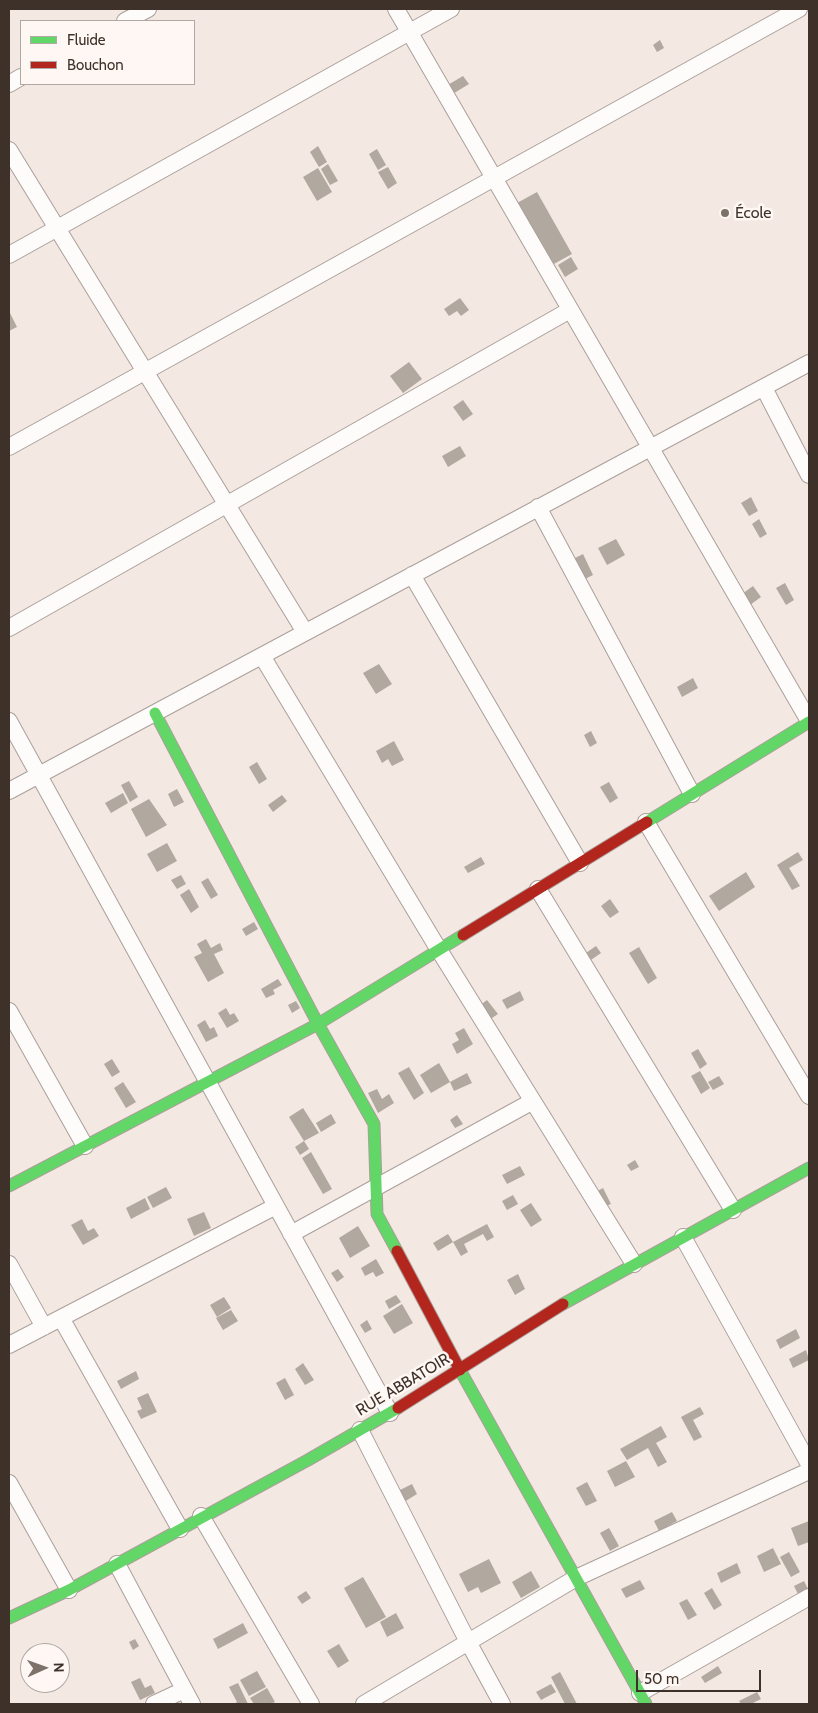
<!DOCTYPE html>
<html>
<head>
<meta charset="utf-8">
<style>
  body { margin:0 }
  #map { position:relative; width:818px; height:1713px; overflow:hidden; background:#f4e8e2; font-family:Cabin,sans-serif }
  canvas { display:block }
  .frame { position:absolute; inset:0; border:10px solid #3e312a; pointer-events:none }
  .legend { position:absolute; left:20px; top:20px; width:175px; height:65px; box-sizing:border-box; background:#fef7f3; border:1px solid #b1a8a3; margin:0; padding:6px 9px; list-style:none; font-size:15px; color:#3e312a }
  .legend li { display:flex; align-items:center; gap:10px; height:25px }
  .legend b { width:25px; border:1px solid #b1a8a3 }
  .north { position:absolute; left:20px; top:1643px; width:50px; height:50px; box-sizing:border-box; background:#fef7f3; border:1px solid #b1a8a3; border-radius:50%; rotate:88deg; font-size:14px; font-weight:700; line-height:20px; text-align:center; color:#3e312a }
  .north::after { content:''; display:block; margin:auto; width:18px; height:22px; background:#7e716a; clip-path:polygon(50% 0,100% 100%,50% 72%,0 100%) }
  .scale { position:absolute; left:636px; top:1670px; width:125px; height:22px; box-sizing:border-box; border:2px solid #3e312a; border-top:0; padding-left:6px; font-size:15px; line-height:18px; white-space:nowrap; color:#3e312a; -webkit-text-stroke:4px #fef7f3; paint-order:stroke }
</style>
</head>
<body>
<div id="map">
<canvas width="818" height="1713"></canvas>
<div class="frame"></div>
<ul class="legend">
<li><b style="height:6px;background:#63d668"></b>Fluide</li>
<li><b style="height:6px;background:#b3261e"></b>Bouchon</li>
</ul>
<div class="north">N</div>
<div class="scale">50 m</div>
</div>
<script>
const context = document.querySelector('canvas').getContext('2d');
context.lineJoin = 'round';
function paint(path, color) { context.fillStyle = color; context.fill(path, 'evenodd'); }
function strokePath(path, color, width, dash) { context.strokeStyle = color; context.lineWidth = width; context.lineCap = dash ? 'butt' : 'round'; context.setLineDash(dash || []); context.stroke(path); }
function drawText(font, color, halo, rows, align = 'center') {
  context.font = font + ' Cabin,sans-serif'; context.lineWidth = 5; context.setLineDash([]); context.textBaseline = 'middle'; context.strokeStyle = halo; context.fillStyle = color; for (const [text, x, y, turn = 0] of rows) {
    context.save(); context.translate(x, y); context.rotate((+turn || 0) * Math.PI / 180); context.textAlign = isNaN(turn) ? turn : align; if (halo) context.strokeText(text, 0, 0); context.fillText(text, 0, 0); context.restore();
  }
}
const building = new Path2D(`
  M660,40L664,48L657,52L653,45Z
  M463,76L469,84L451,95L446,86Z
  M318,146L327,162L319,167L310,152Z
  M377,149L386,165L378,170L369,154Z
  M328,164L338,181L330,185L321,169Z
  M388,167L397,183L388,189L378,172Z
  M318,168L332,192L317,201L303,177Z
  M537,192L572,254L552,265L517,203Z
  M571,257L578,269L565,277L558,265Z
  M460,298L469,310L461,316L457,311L449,316L444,309Z
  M9,311L17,327L9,331Z
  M409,362L422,379L403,393L390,376Z
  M463,400L473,414L463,421L453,407Z
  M460,446L466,456L448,467L442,456Z
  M751,497L758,511L749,516L741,503Z
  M759,519L767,534L760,538L752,524Z
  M616,539L625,555L607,565L598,548Z
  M583,554L593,575L583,580L573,559Z
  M785,583L794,600L786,605L776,588Z
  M753,586L761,597L750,605L742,594Z
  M379,664L392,684L376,694L363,673Z
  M693,678L698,688L682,697L677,687Z
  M591,731L597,743L590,747L584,735Z
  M394,741L404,760L392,766L388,759L382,763L376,751Z
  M257,762L267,779L259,784L249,767Z
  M129,781L138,797L130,802L121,785Z
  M609,782L618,798L610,803L600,787Z
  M177,789L184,802L174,807L168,794Z
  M123,793L128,803L111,813L105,803Z
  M282,795L287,801L273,812L268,805Z
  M149,799L167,825L146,837L131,809Z
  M167,843L177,861L157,872L147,854Z
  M798,852L803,860L789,868L800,886L792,890L777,865Z
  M481,857L485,864L468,873L464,867Z
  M746,872L755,887L719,911L709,896Z
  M181,875L186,884L177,889L171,880Z
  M208,878L218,895L211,899L201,882Z
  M189,889L199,907L191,913L180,895Z
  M610,899L619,912L610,918L601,906Z
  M254,922L258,929L246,936L242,929Z
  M206,939L211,948L220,943L223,950L214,954L224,973L208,982L194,957L202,953L197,944Z
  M596,946L601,953L588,962L583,955Z
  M639,947L657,978L648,984L629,953Z
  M278,979L282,985L273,990L275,994L266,998L261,989Z
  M520,991L524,1000L507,1009L502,1000Z
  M487,1000L498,1014L489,1020L479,1006Z
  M296,1001L300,1008L292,1013L288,1005Z
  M226,1008L230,1015L234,1013L239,1021L227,1028L218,1013Z
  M205,1020L210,1029L214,1027L218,1036L206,1042L197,1025Z
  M464,1028L473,1044L457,1054L452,1044L459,1040L455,1033Z
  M698,1049L707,1064L700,1069L691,1053Z
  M112,1059L120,1072L112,1077L104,1064Z
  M439,1063L450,1082L431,1093L420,1075Z
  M409,1067L424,1093L414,1100L398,1073Z
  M700,1071L710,1088L701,1094L691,1076Z
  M467,1073L472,1083L454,1091L450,1082Z
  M719,1076L724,1084L713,1090L708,1082Z
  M123,1082L136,1102L126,1108L114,1088Z
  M377,1089L382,1099L389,1094L394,1103L378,1113L368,1093Z
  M303,1108L319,1133L304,1141L289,1117Z
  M331,1114L336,1123L321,1132L316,1123Z
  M457,1115L463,1124L455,1128L450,1120Z
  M304,1141L309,1149L300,1155L295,1147Z
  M311,1152L332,1189L323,1194L302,1158Z
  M635,1160L639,1167L631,1171L627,1165Z
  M520,1166L525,1175L507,1184L502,1175Z
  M166,1187L172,1198L153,1208L147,1197Z
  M603,1188L611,1204L601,1208L594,1193Z
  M513,1195L518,1204L507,1210L502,1201Z
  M145,1198L150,1209L131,1219L126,1208Z
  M531,1203L542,1220L531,1227L520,1210Z
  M204,1212L211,1228L194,1236L187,1219Z
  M82,1219L88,1231L94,1228L99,1236L83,1245L71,1225Z
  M487,1224L494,1237L487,1241L483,1234L464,1244L468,1252L461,1256L453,1242Z
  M358,1226L370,1246L350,1258L339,1238Z
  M448,1234L453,1242L438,1251L433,1243Z
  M376,1259L384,1273L376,1277L373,1272L365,1276L361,1268Z
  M338,1269L344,1277L337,1282L331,1273Z
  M518,1274L525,1289L515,1295L507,1280Z
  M396,1295L401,1302L389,1309L385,1301Z
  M224,1297L231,1308L217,1317L210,1305Z
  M402,1304L413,1323L394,1334L383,1316Z
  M231,1310L238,1321L223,1330L216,1318Z
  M367,1320L372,1329L365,1333L360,1325Z
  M796,1329L800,1338L780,1349L776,1340Z
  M806,1350L809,1360L793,1368L789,1359Z
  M303,1363L314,1380L305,1385L295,1369Z
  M136,1371L139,1379L121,1389L117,1381Z
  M285,1378L294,1395L285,1400L276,1383Z
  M148,1393L157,1412L141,1419L137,1411L142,1409L137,1398Z
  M700,1407L704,1414L693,1420L702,1437L694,1441L681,1417Z
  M661,1426L667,1437L656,1443L667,1462L658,1467L648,1448L627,1460L620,1449Z
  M626,1461L635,1477L615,1487L607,1471Z
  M587,1482L597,1501L586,1506L576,1488Z
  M412,1484L417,1494L404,1502L398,1491Z
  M672,1512L677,1521L659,1531L654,1521Z
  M809,1521V1542L798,1546L791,1528Z
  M609,1528L619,1546L610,1551L600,1533Z
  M773,1548L781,1564L764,1572L757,1556Z
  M789,1552L800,1572L791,1577L780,1557Z
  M489,1559L501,1583L481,1593L478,1587L468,1592L459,1574Z
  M737,1563L741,1573L721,1583L717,1573Z
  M531,1571L540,1587L521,1598L512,1582Z
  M363,1577L386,1617L366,1628L344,1588Z
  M640,1580L645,1589L626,1598L621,1589Z
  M804,1581L808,1589L798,1594L794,1586Z
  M712,1588L722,1605L714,1610L704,1593Z
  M306,1591L311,1598L302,1604L297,1597Z
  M687,1599L697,1615L688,1620L679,1603Z
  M396,1613L404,1628L387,1637L380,1622Z
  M243,1623L248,1633L218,1649L213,1639Z
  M135,1639L139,1646L133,1650L129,1642Z
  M339,1644L349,1661L338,1668L327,1651Z
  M718,1666L722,1673L705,1683L701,1677Z
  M257,1671L266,1687L249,1696L240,1680Z
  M560,1672L577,1704H565L551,1677Z
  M140,1678L145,1688L151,1685L155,1693L140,1700L131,1682Z
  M238,1683L248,1704H234L237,1702L229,1687Z
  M551,1684L556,1692L541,1700L536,1692Z
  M267,1688L275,1702L270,1704H254L250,1698Z
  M757,1692L761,1699L751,1704H741L739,1701Z`);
const street = new Path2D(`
  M396,9L809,721
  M125,21L148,9
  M9,84L21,77
  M9,150L305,632
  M9,255L451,9
  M764,388L809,475
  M9,447L799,9
  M538,507L692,794
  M412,575L580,863
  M9,628L570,310
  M262,656L439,950L634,1264
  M9,721L390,1413
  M9,791L809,363
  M646,822L809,1096
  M538,889L733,1210
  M9,1011L85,1146
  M291,1234L533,1101
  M683,1237L809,1464
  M9,1264L44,1327
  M61,1318L180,1529
  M9,1345L276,1206
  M360,1430L466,1638L502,1704
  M9,1483L69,1590
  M201,1516L311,1704
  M117,1564L192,1704
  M640,1693L809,1597
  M154,1704L184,1690
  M364,1704L576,1578L809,1471`);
const fast = new Path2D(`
  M155,713L318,1024L374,1124L377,1214L397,1251
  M647,822L809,722
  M9,1186L318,1024L463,935
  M563,1304L809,1168
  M460,1370L646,1704
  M9,1618L69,1590L308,1460L398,1408`);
const jam = new Path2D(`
  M463,935L647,822
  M397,1251L460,1370
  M398,1408L563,1304`);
const markers = [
  [725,213,5,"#7e716a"]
];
const poiNames = [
  ["École",735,213]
];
const streetNames = [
  ["RUE ABBATOIR",403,1385,-31]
];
paint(building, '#b1a8a0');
strokePath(street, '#aa9f9a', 18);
strokePath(fast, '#aa9f9a', 13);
strokePath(jam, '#aa9f9a', 13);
strokePath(street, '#fdfcfb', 16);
strokePath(fast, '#63d668', 11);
strokePath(jam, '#b3261e', 11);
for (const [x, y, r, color] of markers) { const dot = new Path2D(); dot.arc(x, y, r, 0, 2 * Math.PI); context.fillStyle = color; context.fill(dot); strokePath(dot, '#fef7f3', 2); }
drawText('16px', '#3e312a', '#fef7f3', poiNames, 'left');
drawText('16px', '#3e312a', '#fef7f3', streetNames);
</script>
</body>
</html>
